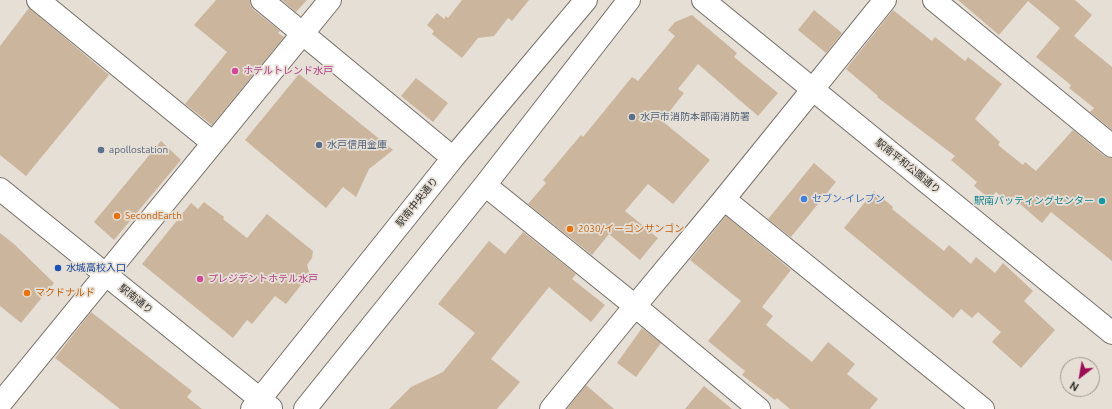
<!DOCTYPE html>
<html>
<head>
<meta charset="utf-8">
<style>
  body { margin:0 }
  #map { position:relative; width:1112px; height:409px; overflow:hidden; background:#e6dfd6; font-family:Ubuntu,sans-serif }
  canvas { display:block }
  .north { position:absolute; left:1060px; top:357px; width:40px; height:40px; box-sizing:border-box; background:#e6dfd6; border:1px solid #9e9992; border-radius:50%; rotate:211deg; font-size:11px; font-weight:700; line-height:16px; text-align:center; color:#312f2c }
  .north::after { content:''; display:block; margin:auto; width:14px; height:18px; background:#9e0a53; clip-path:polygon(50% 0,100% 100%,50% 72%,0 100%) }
</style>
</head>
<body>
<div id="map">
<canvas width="1112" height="409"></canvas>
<div class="north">N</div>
</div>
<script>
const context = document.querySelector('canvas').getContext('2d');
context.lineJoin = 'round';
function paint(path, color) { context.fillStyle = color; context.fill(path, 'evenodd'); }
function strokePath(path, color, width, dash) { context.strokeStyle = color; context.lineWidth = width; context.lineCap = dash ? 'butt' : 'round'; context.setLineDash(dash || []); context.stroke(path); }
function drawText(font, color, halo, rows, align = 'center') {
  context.font = font + ' Ubuntu,"Noto Sans JP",sans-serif'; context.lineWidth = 3.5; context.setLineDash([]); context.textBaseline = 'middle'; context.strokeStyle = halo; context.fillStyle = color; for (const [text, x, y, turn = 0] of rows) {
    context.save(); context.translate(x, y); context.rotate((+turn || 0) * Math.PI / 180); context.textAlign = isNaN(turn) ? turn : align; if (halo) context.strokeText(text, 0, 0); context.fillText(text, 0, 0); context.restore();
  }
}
const building = new Path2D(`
  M216,0H250V5L254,10L280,31L278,33L284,37L212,125L185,104L227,52L194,25Z
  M282,0H307L296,12Z
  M462,0H529L512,21L508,18L494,36L478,38L462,58L432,34L434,31L427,25L437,13L444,19L446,16L448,18Z
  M958,0H1075L1092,15L1074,36L1112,67V130L1090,112L1094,108L1069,88L1071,85L1036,57L1060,28L1028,1L999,35Z
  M29,8L109,75L26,176L0,155V46Z
  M814,10L842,33L826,53L798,30Z
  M893,10L932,41L935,37L965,61L968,57L1002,84L975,119L1000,142L998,145L1023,165L1025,162L1036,171L1073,130L1104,156L1112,158V261L1051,212L1042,223L1012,197L1008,202L996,192L990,199L974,186L977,182L951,160L955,156L877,97L878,96L846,69Z
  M692,15L737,53L734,57L778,93L758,116L698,64L678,89L684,93L662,121L710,160L673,204L648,184L625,211L658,238L640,260L609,234L592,255L528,204L546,183L543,180L581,135L583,137L632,77L638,81L675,36L668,30L675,22Z
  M299,74L393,150L369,169L356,197L343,187L326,208L245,140Z
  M416,78L448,103L433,122L401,96Z
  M161,141L181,160L114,240L94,222Z
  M814,163L836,182L791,237L768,219Z
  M874,191L893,207L892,209L944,251L949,245L971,264L976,257L995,273L1003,263L1033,291L1024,301L1055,330L1021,368L992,342L1001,332L978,312L972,318L961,309L953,318L844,228Z
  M204,202L224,217L223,219L247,238L267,214L313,251L312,258L307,265L311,278L305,280L286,304L275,296L252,324L247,320L233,338L142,264L191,203L198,209Z
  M726,216L791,270L762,307L773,316L766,325L812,362L828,342L855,364L847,374L878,399L870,409H790L777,398L775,400L742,375L745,371L708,341L741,301L690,260Z
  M523,232L576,274L572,279L605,305L591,322L549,287L491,359L520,382L497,409H389L411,387L443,372L475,333L438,304L489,241L505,254Z
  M0,233L14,244L54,283L21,323L0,306Z
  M91,312L192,391L187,397L202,409H120L55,358Z
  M642,328L661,343L636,377L617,363Z
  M586,385L614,409H567Z
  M704,386L732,409H685Z`);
const minor = new Path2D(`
  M38,0L213,143
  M262,0L453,158
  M703,0L1112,333
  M934,0L1112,146
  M485,185L635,306L759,409
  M0,189L271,408
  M724,199L983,409
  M0,404L330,0
  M252,409L453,158L586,0
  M305,409L485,185L629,0
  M551,409L635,306L724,199L885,0`);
const markers = [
  [235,71,4,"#d1479c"],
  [632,117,4,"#5c6f8a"],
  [319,145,4,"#5c6f8a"],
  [101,150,4,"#5c6f8a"],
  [804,199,4,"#3f7fe0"],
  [1102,201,4,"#0f9aa8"],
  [117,216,4,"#e8710a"],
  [570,229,4,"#e8710a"],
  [58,268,4,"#1a4fb4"],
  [200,279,4,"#d1479c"],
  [27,293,4,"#e8710a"]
];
const hotelNames = [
  ["ホテルトレンド水戸",243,71],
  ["プレジデントホテル水戸",208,279]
];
const serviceNames = [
  ["水戸市消防本部南消防署",640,117],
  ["水戸信用金庫",327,145],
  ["apollostation",109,150]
];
const streetNames = [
  ["駅南平和公園通り",908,166,39],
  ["駅南中央通り",417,202,-51],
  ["駅南通り",136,299,39]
];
const shopNames = [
  ["セブン-イレブン",812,199]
];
const cultureNames = [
  ["駅南バッティングセンター",1094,201]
];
const foodNames = [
  ["SecondEarth",125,216],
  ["2030/イーゴンサンゴン",578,229],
  ["マクドナルド",35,293]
];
const transitNames = [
  ["水城高校入口",66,268]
];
paint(building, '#cbb59c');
strokePath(minor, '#766f68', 24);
strokePath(minor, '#fff', 22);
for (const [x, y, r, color] of markers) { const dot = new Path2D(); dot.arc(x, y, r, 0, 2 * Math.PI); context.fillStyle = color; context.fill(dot); strokePath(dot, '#e6dfd6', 1.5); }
drawText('10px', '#b23c85', '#e6dfd6', hotelNames, 'left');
drawText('10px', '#4e5e75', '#e6dfd6', serviceNames, 'left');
drawText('10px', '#312f2c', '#e6dfd6', streetNames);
drawText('10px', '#366cbe', '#e6dfd6', shopNames, 'left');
drawText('10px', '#0d838f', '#e6dfd6', cultureNames, 'right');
drawText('10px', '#c56008', '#e6dfd6', foodNames, 'left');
drawText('10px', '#164399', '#e6dfd6', transitNames, 'left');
</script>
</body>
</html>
